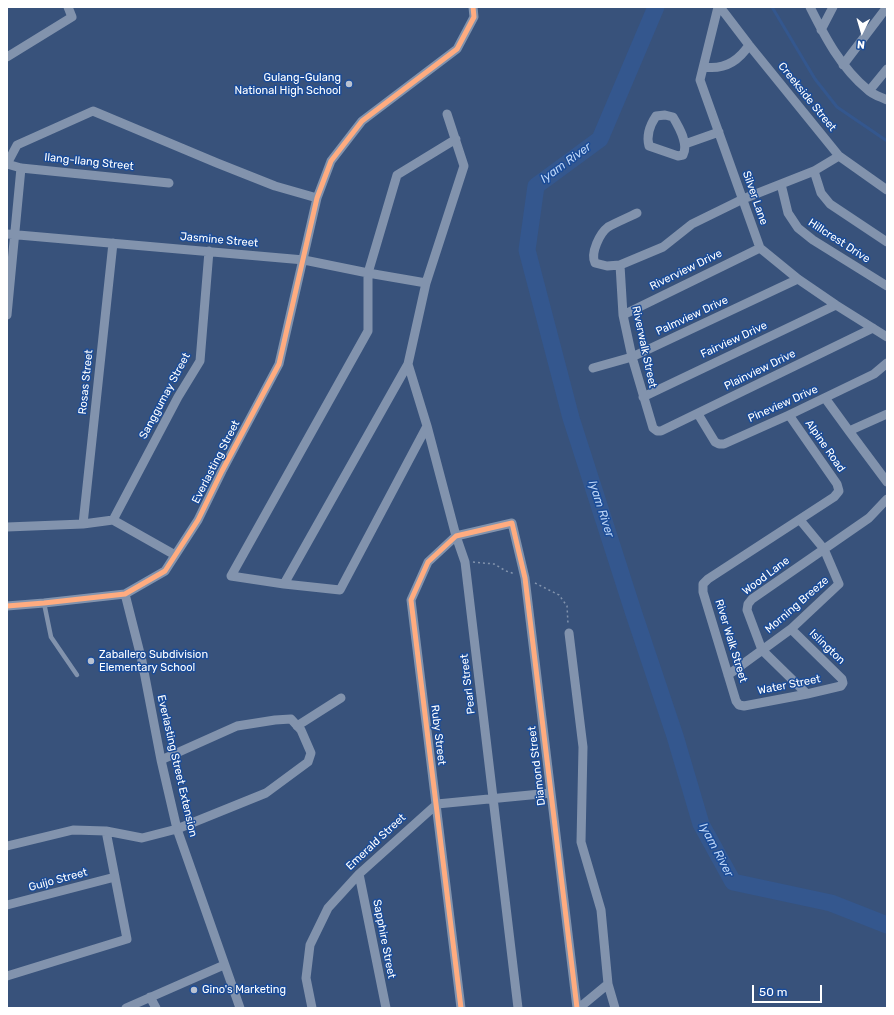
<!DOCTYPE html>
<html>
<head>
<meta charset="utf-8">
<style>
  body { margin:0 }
  #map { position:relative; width:894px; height:1015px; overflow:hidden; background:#38527b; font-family:Rubik,sans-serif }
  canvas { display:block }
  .frame { position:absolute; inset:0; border:8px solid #fff; pointer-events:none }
  .north { position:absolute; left:842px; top:12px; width:40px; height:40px; -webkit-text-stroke:3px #1b4c98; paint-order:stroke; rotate:185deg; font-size:11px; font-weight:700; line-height:16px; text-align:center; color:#fff }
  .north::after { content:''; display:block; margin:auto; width:14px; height:18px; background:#fff; clip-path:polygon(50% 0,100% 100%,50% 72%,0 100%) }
  .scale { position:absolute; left:752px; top:985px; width:70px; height:18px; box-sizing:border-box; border:2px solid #fff; border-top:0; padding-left:5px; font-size:12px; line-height:14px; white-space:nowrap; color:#fff; -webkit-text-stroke:3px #1b4c98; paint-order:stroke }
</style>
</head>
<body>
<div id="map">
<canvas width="894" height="1015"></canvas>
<div class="frame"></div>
<div class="north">N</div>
<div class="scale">50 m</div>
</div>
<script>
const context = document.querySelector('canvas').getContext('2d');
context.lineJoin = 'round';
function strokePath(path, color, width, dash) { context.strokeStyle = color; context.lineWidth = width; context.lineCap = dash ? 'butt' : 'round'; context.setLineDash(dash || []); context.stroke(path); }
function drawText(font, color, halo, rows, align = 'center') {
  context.font = font + ' Rubik,sans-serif'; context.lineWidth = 3; context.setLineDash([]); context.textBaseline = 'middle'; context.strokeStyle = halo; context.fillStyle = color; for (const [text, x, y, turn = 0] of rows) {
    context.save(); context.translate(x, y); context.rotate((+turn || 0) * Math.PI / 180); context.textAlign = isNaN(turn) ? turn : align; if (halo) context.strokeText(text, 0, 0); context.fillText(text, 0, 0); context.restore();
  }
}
const stream = new Path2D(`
  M772,7L815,79L837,107L887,141`);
const river = new Path2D(`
  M656,7L600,139L536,186L527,250L571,418L633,611L675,736L701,824L733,882L831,903L887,925`);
const path = new Path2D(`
  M473,562L494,564L506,571L515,574
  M535,583L559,595L567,606L568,624`);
const lane = new Path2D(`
  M44,603L51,637L77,675`);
const street = new Path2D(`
  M718,7L700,80L760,248L798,279L836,305L887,337
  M720,7L749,45L839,156L887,190
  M810,7C825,37 841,68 868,90C873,95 881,97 887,100
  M821,30L833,7
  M7,57L72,17L68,7
  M843,65L887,7
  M704,67C724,70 738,62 749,45
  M869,91L887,69
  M665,115L673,117C679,127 689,144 683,155L678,156L649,146C646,135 650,125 656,116Z
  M685,144L719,132
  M814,171L821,193L830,204L887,242
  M169,183L21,168L7,164L17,145L93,111L217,163L275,186L317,198
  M781,184L788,213L798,228L813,240L887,286
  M637,213C627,218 617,222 608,227C600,233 590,253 595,263L607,266L620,265L663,247L692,224L743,199L814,171L839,156
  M7,234L304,260L368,273L426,283
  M620,265L623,315L632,357L653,428L657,431H661L873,328
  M7,315L21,168
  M623,315L760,248
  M408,364L427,426L456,536L465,562L518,1008
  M593,368L632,357L798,279
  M643,397L836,305
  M825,398L849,431L887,482
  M698,414L715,442L719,444H724L789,415L874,374L887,363
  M789,415L837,484L839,491L834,497L708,579L703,584V592L736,701L739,705L744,706L807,694L841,686L843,683L842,679L791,629
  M427,426L340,590L284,584L231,576L368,331V273L397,175L456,139
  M849,431L887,414
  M113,520L178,397L200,361L209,251
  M83,524L113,243
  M7,527L83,524L113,520L175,555
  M284,584L408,364L426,283L464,166L447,114
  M125,594L142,661L161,760L177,829L240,1008
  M7,606L44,603L125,594L165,571L198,520L222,471L279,364L317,198L331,161L362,121L457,49L474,17L473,7
  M569,633L583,747L581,842L601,910L608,984L579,1008
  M728,675L791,629L839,584L824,549L800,520
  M807,694L762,650L747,610L748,604L752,599L869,518L887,499
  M297,726L341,698
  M7,846L73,830L106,831L142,838L177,829L266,793L308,762L311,753L301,730L291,719L275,720L237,726L161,760
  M359,874L386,1008
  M7,905L115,877
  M7,976L127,939L106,831
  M608,984L615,1008
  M150,997L156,1008
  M126,1008L224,965
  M312,1008L306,978L310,945L328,908L359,874L437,804L551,793
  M461,1008L411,600L428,562L456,536L512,523L525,578L577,1008`);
const cycleway = new Path2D(`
  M7,606L44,603L125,594L165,571L198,520L222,471L279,364L317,198L331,161L362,121L457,49L474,17L473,7
  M461,1008L411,600L428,562L456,536L512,523L525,578L577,1008`);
const markers = [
  [349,84,4,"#b9c2d1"],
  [91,661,4,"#b9c2d1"],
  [194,990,4,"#b9c2d1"]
];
const poiNames = [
  ["Gulang-Gulang",341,78,"right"],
  ["National High School",341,91,"right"],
  ["Zaballero Subdivision",99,655],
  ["Elementary School",99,668],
  ["Gino's Marketing",202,990]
];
const streetNames = [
  ["Creekside Street",807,97,51],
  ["Ilang-Ilang Street",89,162,6],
  ["Silver Lane",755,198,71],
  ["Jasmine Street",219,240,5],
  ["Hillcrest Drive",839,241,33],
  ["Riverview Drive",686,270,-26],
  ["Palmview Drive",692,316,-25],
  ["Fairview Drive",734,340,-25],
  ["Riverwalk Street",644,347,78],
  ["Plainview Drive",760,370,-26],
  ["Rosas Street",86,382,-84],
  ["Sanggumay Street",165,396,-62],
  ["Pineview Drive",783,404,-24],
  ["Alpine Road",825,446,55],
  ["Everlasting Street",216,462,-63],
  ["Wood Lane",766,576,-37],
  ["Morning Breeze",797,605,-41],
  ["River Walk Street",731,641,73],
  ["Islington",827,647,44],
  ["Pearl Street",468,684,-97],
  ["Water Street",789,685,-11],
  ["Ruby Street",438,735,83],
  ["Everlasting Street Extension",177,766,77],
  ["Diamond Street",537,766,-97],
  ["Emerald Street",376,842,-43],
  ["Guijo Street",58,880,-15],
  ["Sapphire Street",384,939,79]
];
const waterNames = [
  ["Iyam River",566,163,-36],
  ["Iyam River",601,509,72],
  ["Iyam River",716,850,62]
];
strokePath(stream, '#34578e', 3);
strokePath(river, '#34578e', 17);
strokePath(path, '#8293ad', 1.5, [2, 3]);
strokePath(lane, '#8293ad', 4.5);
strokePath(street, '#8293ad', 9);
strokePath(cycleway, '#ffac80', 5);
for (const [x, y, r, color] of markers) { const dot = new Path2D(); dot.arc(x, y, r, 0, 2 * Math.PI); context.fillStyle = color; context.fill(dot); strokePath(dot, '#1b4c98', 1.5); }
drawText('11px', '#fff', '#1b4c98', poiNames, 'left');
drawText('11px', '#fff', '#1b4c98', streetNames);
drawText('italic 12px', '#bcd5f7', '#1b4c98', waterNames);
</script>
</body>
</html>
